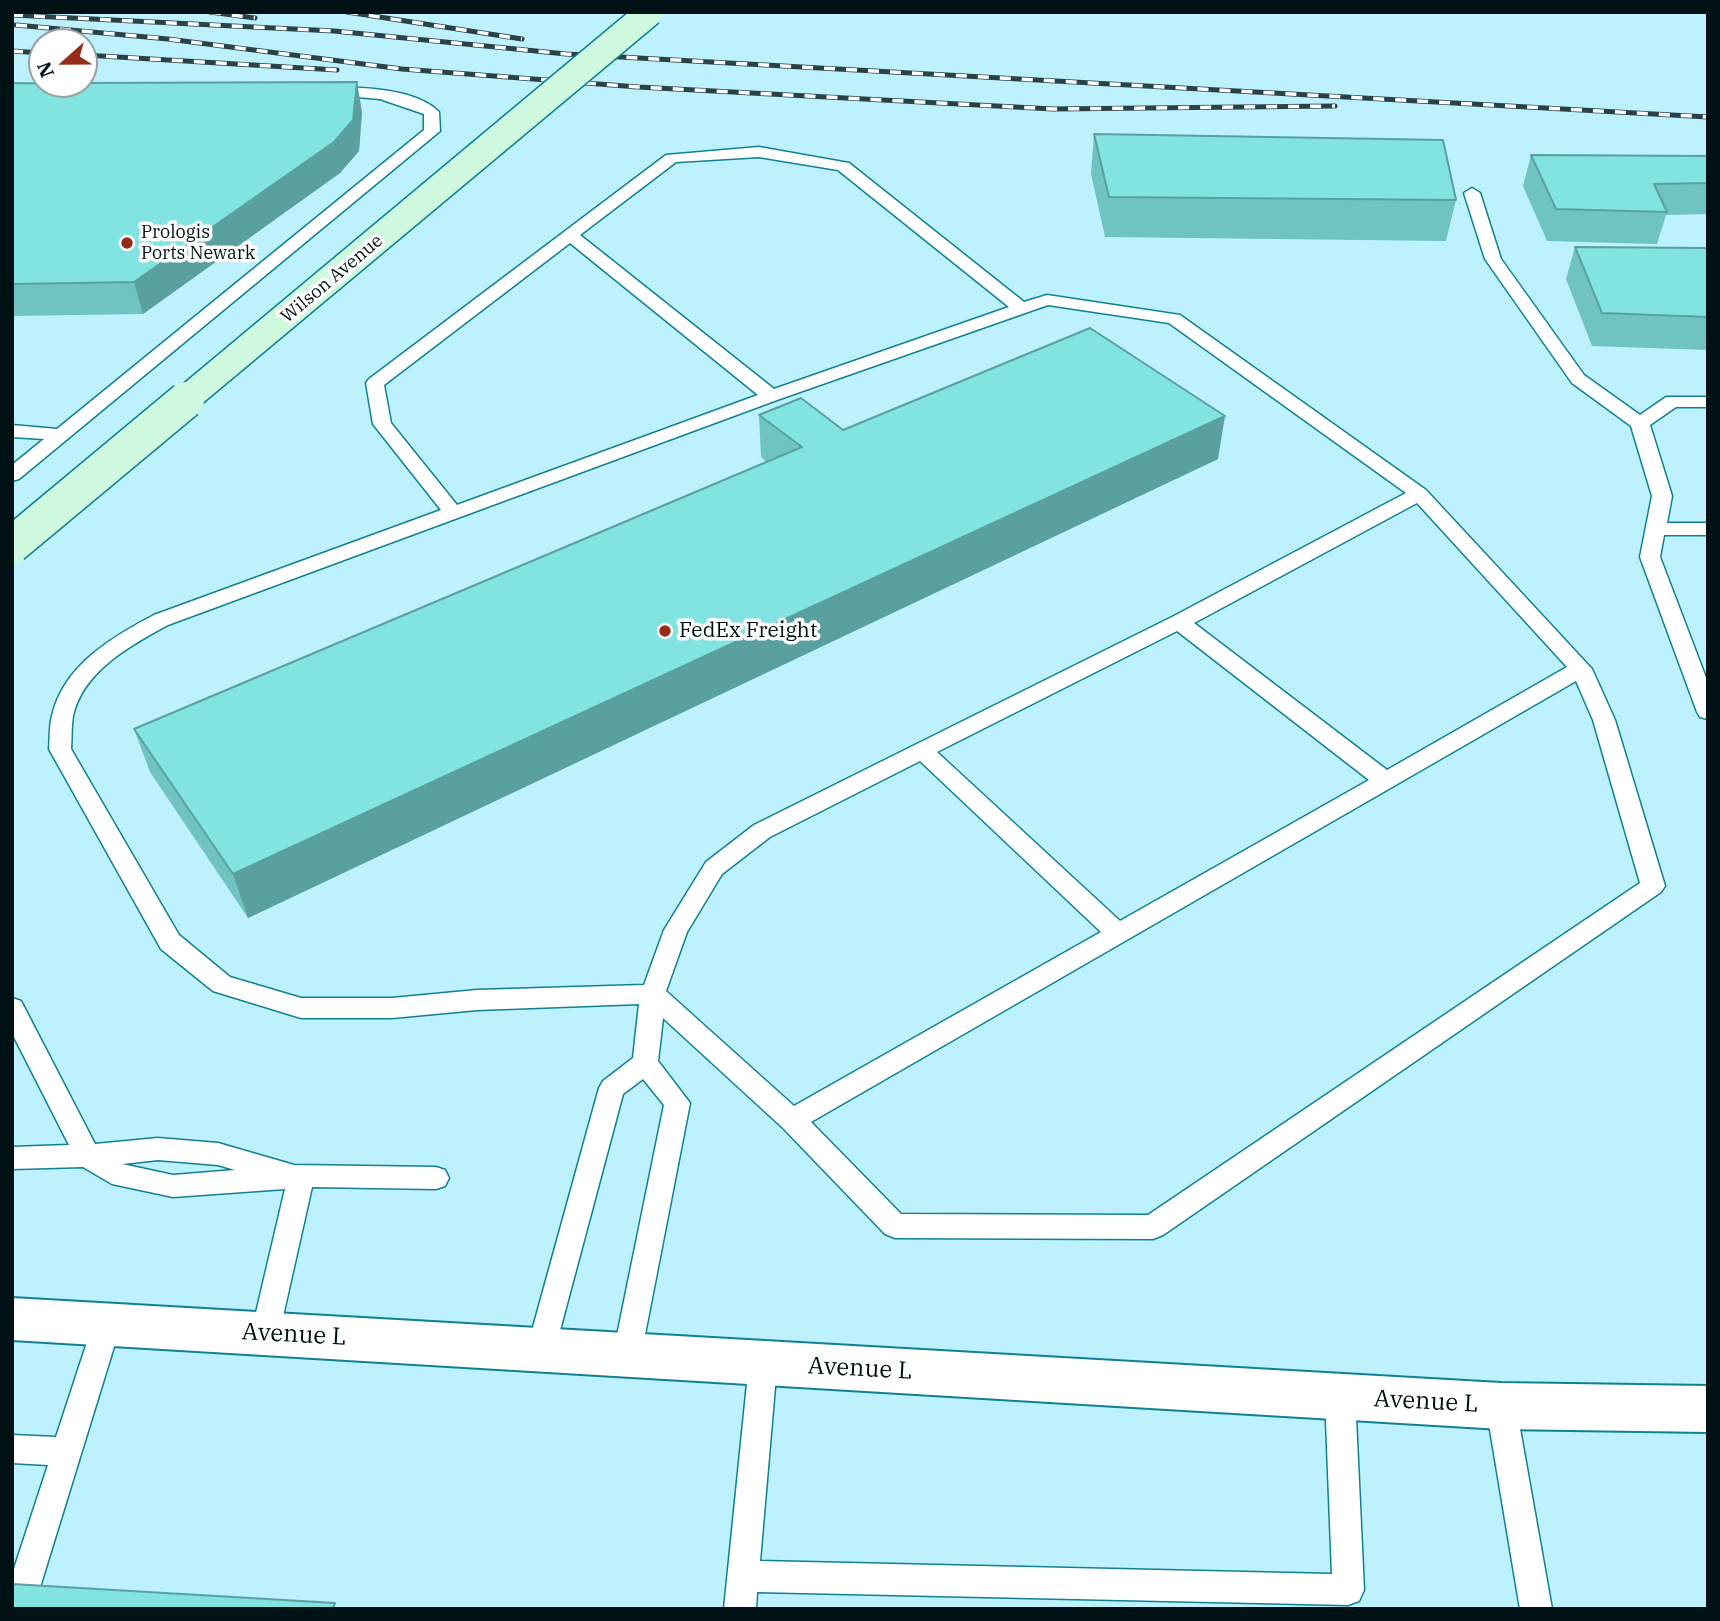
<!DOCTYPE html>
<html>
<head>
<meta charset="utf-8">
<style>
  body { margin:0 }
  #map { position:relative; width:1720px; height:1621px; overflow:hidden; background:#bcf1fd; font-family:"IBM Plex Serif",serif }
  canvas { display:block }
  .frame { position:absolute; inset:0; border:14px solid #001115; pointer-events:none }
  .north { position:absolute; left:28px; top:28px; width:70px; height:70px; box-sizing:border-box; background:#fff; border:2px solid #99a0a1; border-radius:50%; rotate:249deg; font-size:19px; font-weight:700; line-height:28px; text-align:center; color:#001115 }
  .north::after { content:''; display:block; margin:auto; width:24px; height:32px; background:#962d18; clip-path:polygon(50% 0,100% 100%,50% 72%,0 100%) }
</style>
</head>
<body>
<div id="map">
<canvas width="1720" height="1621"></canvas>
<div class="frame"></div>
<div class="north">N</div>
</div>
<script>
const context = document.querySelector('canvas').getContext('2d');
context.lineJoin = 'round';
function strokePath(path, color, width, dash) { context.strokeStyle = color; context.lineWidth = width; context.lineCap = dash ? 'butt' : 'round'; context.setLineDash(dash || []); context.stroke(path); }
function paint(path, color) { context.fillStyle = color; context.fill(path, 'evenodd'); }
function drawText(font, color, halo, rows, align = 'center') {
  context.font = font + ' "IBM Plex Serif",serif'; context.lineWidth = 7; context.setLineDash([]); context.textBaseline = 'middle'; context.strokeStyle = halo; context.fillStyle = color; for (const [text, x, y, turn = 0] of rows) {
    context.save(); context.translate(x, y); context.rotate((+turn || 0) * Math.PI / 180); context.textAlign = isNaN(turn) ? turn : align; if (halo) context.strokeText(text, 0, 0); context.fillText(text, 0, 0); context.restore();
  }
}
const lane = new Path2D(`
  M327,87C358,87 416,88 439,112L440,131L19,479L12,481V465L44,439L12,437V425L57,429L424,130V114L380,99L322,94L320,91L322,88Z
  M759,147L849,163L1024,302L1047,295L1180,315L1426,490L1592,669L1615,720L1665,886L1661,892L1163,1235L1153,1239L895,1238L885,1234L783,1128L663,1018L658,1061L690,1103L641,1355L637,1364L627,1368L617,1364L613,1355L664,1105L643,1079L623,1094L555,1349L551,1358L541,1362L531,1358L527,1349L599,1088L603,1081L633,1058L639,1004L477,1010L392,1018H301L213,991L161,949L49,749C50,738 49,727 52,716C63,666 112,637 154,615L441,510L373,424L366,383L369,379L666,155ZM759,157L838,170L1009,307L774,389L580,235L676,162ZM570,243L758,395L457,505L391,423L384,385ZM1048,305L1169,323L1406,493L1172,617L754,825L706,862L664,930L644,985L477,990L392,998H301L230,977L179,935L71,749C72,738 71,727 73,716C83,671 131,645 168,625L777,400ZM1417,503L1567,667L1387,770L1194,623ZM1177,631L1369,780L1120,921L937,752ZM1576,681L1593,720L1640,883L1148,1215L901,1214L811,1122ZM920,761L1101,932L794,1106L666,991L687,932L722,874L770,837Z
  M1472,188L1480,193L1501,259L1584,375L1640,415L1666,397H1708V407H1676L1650,425L1672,496L1667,523H1708V535H1664L1660,557L1708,683V719L1700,717L1697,712L1640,557L1652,496L1631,426L1572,383L1485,259L1464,193Z
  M12,998L21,1001L95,1144L158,1138L218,1143L294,1165L436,1167L445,1170L449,1178L445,1186L436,1189L312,1187L279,1334L275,1343L265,1347L255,1343L251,1334L285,1189L173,1197L112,1184L83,1167L12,1169V1147L69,1145L12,1033ZM158,1160L218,1165L235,1170L173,1175L122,1164Z
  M107,1311L117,1315L121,1324L41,1584L36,1595L25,1599L14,1595L12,1575L48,1465L12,1463V1435L56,1437L93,1324L97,1315Z
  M763,1351L773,1355L777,1364L760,1561L1332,1574L1325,1396L1330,1386L1340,1383L1350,1386L1355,1396L1364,1590L1359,1601L1348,1605L757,1592L756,1609H724L749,1364L753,1355Z
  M1501,1392L1511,1396L1516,1406L1552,1609H1520L1486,1406L1491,1396Z`);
const street = new Path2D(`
  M12,1298L1501,1383L1708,1386V1432L1501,1429L12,1340Z`);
const rail = new Path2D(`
  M210,12L255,18
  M347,12L522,39
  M12,15L334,31L566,54L1708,117
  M16,25L168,39L402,69L638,87L1053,109L1335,106
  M12,51L42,53
  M84,55L337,70`);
const secondaryBridgeFar1 = new Path2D(`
  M184,401L650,12`);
const secondaryBridge = new Path2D(`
  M12,545L186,400`);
const wall = new Path2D(`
  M12,83L362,112L359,151L340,173L143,314L12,316Z
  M1094,134L1456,200L1446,241L1105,237L1091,174Z
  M1531,155L1708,156V214L1666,215L1657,244L1547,241L1523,186Z
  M1575,247L1708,248V350L1592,346L1566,279Z
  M759,415L843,430L1218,459L248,918L150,772L134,729L767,462L761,457Z`);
const shadedWall = new Path2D(`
  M357,82L362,112L359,151L340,173L143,314L134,282Z
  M1225,416L1218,459L248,918L233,874Z`);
const building = new Path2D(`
  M357,82L353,120L334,142L134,282L12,284V83L84,84V83Z
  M1094,134L1443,140L1456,200L1109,197Z
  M1531,155L1708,156V183L1654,184L1667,212L1556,209Z
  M1575,247L1708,248V317L1602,313Z
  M1090,328L1225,416L233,874L134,729L802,447L759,415L801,398L843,430Z
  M12,1584L335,1603L333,1609H12Z`);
const markers = [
  [127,243,7,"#962d18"],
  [665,631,7,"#962d18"]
];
const farPoinames = [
  ["Prologis",141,233],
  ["Ports Newark",141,254]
];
const farStreetnames = [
  ["Wilson Avenue",332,279,-40]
];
const poiNames = [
  ["FedEx Freight",679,631]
];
const nearStreetnames = [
  ["Avenue L",294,1335,3],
  ["Avenue L",860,1369,3],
  ["Avenue L",1426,1402,3]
];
strokePath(lane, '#108194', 3);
strokePath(street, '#108194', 4);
paint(lane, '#fff');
paint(street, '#fff');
strokePath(rail, '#294248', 5);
strokePath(rail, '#fff', 3.5, [11]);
strokePath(secondaryBridgeFar1, '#108194', 30, []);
strokePath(secondaryBridge, '#108194', 39, []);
strokePath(secondaryBridgeFar1, '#cef9df', 27);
strokePath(secondaryBridge, '#cef9df', 36);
paint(wall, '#6fc4c2');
paint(shadedWall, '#5aa09e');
paint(building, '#81e4e1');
strokePath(building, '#5aa09e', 2);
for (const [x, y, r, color] of markers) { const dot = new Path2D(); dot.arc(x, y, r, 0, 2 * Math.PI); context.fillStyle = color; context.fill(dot); strokePath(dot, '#fff', 2.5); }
drawText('18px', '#001115', '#fff', farPoinames, 'left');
drawText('18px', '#001115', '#fff', farStreetnames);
drawText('21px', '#001115', '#fff', poiNames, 'left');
drawText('24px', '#001115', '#fff', nearStreetnames);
</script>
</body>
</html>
